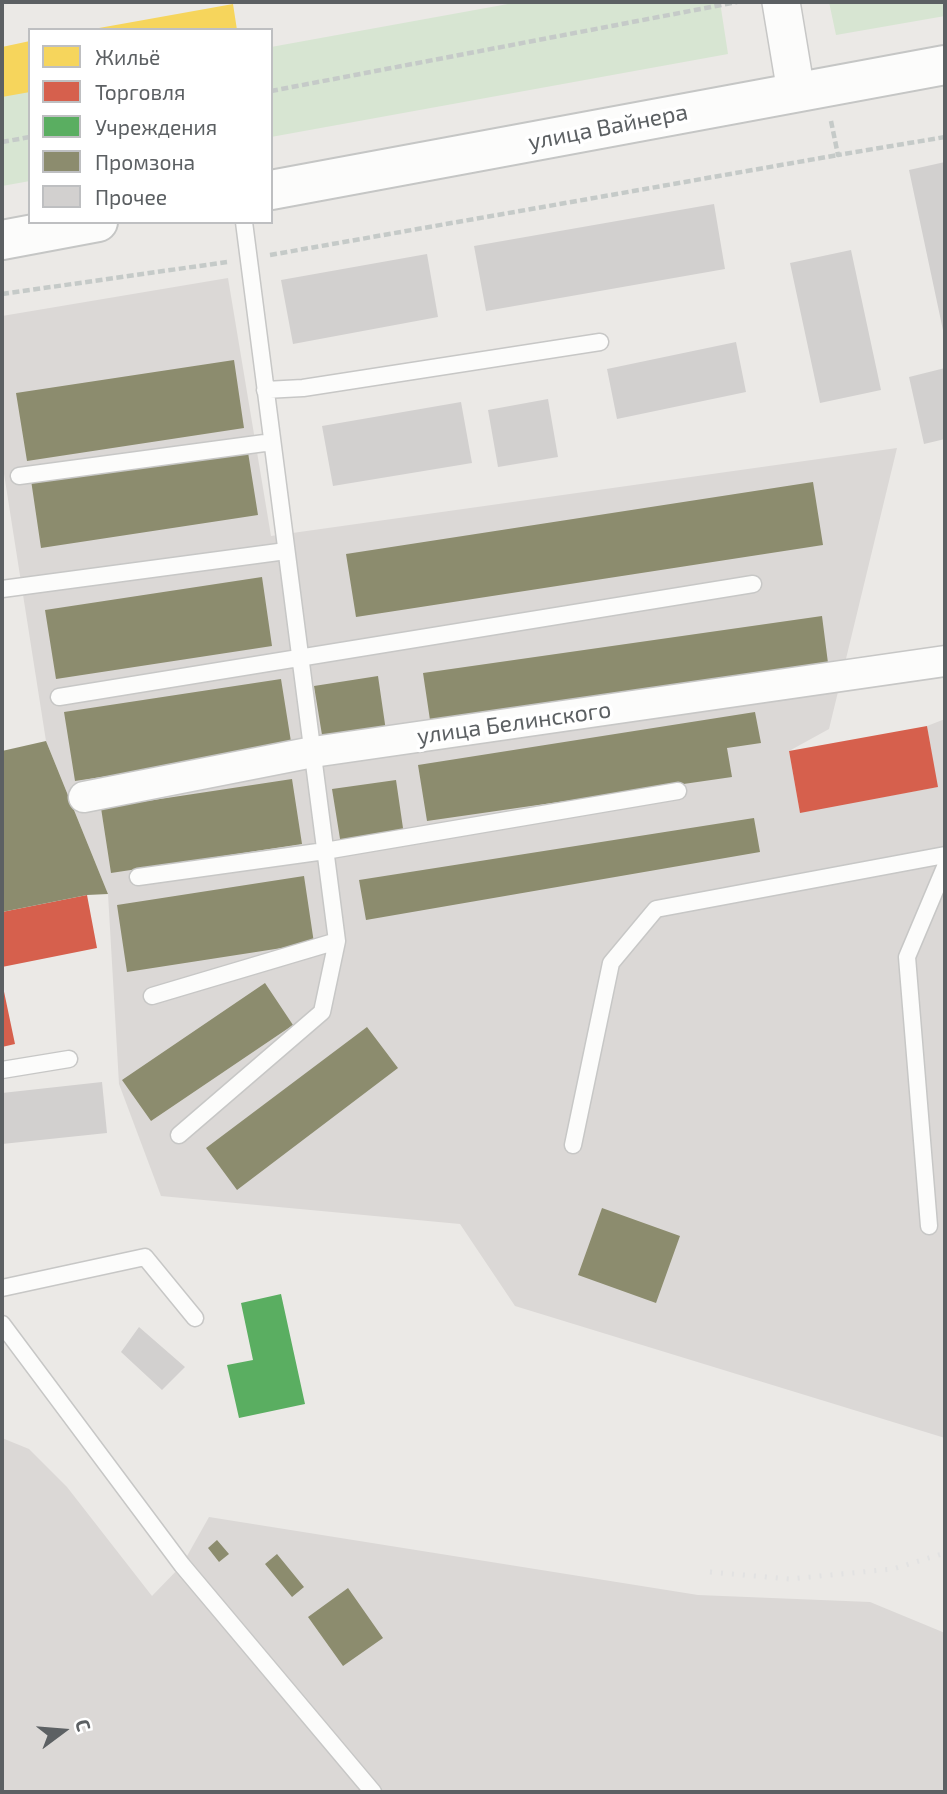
<!DOCTYPE html>
<html>
<head>
<meta charset="utf-8">
<style>
  body { margin:0 }
  #map { position:relative; width:947px; height:1794px; overflow:hidden; background:#ebe9e6; font-family:"Exo 2",sans-serif }
  canvas { display:block }
  .frame { position:absolute; inset:0; border:4px solid #5c6063; pointer-events:none }
  .legend { position:absolute; left:28px; top:28px; width:245px; height:196px; box-sizing:border-box; background:#fff; border:2px solid #bebfc1; margin:0; padding:9px 12px; list-style:none; font-size:21px; color:#5c6063 }
  .legend li { display:flex; align-items:center; gap:14px; height:35px }
  .legend b { width:35px; border:2px solid #bebfc1 }
  .north { position:absolute; left:28px; top:1696px; width:70px; height:70px; -webkit-text-stroke:5px #fff; paint-order:stroke; rotate:74deg; font-size:19px; font-weight:700; line-height:28px; text-align:center; color:#5c6063 }
  .north::after { content:''; display:block; margin:auto; width:24px; height:32px; background:#5c6063; clip-path:polygon(50% 0,100% 100%,50% 72%,0 100%) }
</style>
</head>
<body>
<div id="map">
<canvas width="947" height="1794"></canvas>
<div class="frame"></div>
<ul class="legend">
<li><b style="height:19px;background:#f6d55c"></b>Жильё</li>
<li><b style="height:19px;background:#d6604d"></b>Торговля</li>
<li><b style="height:19px;background:#5aae61"></b>Учреждения</li>
<li><b style="height:19px;background:#8c8c6e"></b>Промзона</li>
<li><b style="height:19px;background:#d2d0cf"></b>Прочее</li>
</ul>
<div class="north">С</div>
</div>
<script>
const context = document.querySelector('canvas').getContext('2d');
context.lineJoin = 'round';
function paint(path, color) { context.fillStyle = color; context.fill(path, 'evenodd'); }
function strokePath(path, color, width, dash) { context.strokeStyle = color; context.lineWidth = width; context.lineCap = dash ? 'butt' : 'round'; context.setLineDash(dash || []); context.stroke(path); }
function drawText(font, color, halo, rows, align = 'center') {
  context.font = font + ' "Exo 2",sans-serif'; context.lineWidth = 7; context.setLineDash([]); context.textBaseline = 'middle'; context.strokeStyle = halo; context.fillStyle = color; for (const [text, x, y, turn = 0] of rows) {
    context.save(); context.translate(x, y); context.rotate((+turn || 0) * Math.PI / 180); context.textAlign = isNaN(turn) ? turn : align; if (halo) context.strokeText(text, 0, 0); context.fillText(text, 0, 0); context.restore();
  }
}
const industrial = new Path2D(`
  M228,278L271,536L897,448L829,729L789,751L800,812L937,787L927,726L945,719V1438L515,1306L460,1224L161,1196L119,1084L108,894L46,741L2,461V316Z
  M2,1438L29,1449L67,1487L152,1596L182,1565L209,1517L698,1595L870,1602L945,1633V1792H2Z`);
const green = new Path2D(`
  M519,2H720L728,54L271,137V47Z
  M829,2H945V16L836,35Z
  M30,90V181L2,186V95Z`);
const homes = new Path2D(`
  M233,4L237,30H99V28Z
  M30,41V92L2,97V47Z`);
const shops = new Path2D(`
  M927,726L938,787L800,813L789,751Z
  M87,895L97,948L2,967V912Z
  M2,982L15,1044L2,1047Z`);
const public = new Path2D(`
  M281,1294L305,1404L239,1418L227,1365L253,1360L241,1303Z`);
const industry = new Path2D(`
  M234,360L244,428L27,461L16,393Z
  M247,446L258,515L41,548L31,480Z
  M813,482L823,545L356,617L346,554Z
  M262,577L272,646L56,679L45,610Z
  M822,616L828,663L430,720L423,673Z
  M378,676L386,731L323,741L314,686Z
  M281,679L292,748L75,781L64,712Z
  M755,712L761,743L727,748L732,777L427,821L418,765Z
  M46,741L108,894L87,895L2,912V751Z
  M292,779L302,844L111,873L101,808Z
  M396,780L404,835L341,845L332,789Z
  M754,818L760,852L366,920L359,880Z
  M304,876L314,943L127,972L117,905Z
  M265,983L293,1025L151,1121L122,1080Z
  M367,1027L398,1068L237,1190L206,1148Z
  M602,1208L680,1236L656,1303L578,1275Z
  M217,1540L229,1554L219,1562L208,1548Z
  M277,1554L304,1587L292,1597L265,1564Z
  M348,1588L383,1638L343,1666L308,1617Z`);
const building = new Path2D(`
  M945,162V335H944L909,170Z
  M714,204L725,269L486,311L474,246Z
  M851,250L881,390L820,403L790,263Z
  M427,254L438,317L293,344L281,280Z
  M736,342L746,392L617,419L607,369Z
  M945,368V439L924,444L909,377Z
  M548,399L558,457L498,467L488,410Z
  M461,402L472,463L333,486L322,426Z
  M102,1082L107,1133L2,1144V1093Z
  M139,1327L185,1367L162,1390L121,1352Z`);
const path = new Path2D(`
  M271,91L737,2
  M831,121L838,155L945,137
  M2,142L30,137
  M270,255L838,155
  M2,294L227,262`);
const service = new Path2D(`
  M265,390L303,388L600,342
  M19,476L272,442
  M2,589L286,551
  M59,697L753,584
  M138,877L325,851L678,791
  M152,996L337,941
  M2,1070L69,1059
  M179,1135L322,1012L337,941L244,222
  M573,1145L611,963L656,909L945,855
  M929,1226L907,957L945,867
  M2,1288L145,1257L195,1318
  M2,1324L182,1565L373,1792`);
const minor = new Path2D(`
  M84,797L313,752L945,661`);
const tertiary = new Path2D(`
  M781,2L796,92`);
const secondary = new Path2D(`
  M271,190L945,65
  M2,240L98,222`);
const rail = new Path2D(`
  M710,1572L789,1579L893,1569L945,1553`);
const streetNames = [
  ["улица Вайнера",608,127,-11],
  ["улица Белинского",514,723,-8]
];
paint(industrial, '#dbd8d6');
paint(green, '#d7e5d2');
paint(homes, '#f6d55c');
paint(shops, '#d6604d');
paint(public, '#5aae61');
paint(industry, '#8c8c6e');
paint(building, '#d2d0cf');
strokePath(service, '#c7c7c6', 19);
strokePath(minor, '#c7c7c6', 33);
strokePath(tertiary, '#c7c7c6', 40);
strokePath(secondary, '#c5c6c5', 42);
strokePath(path, '#c5cac8', 4.5, [7, 3.5]);
strokePath(service, '#fcfcfb', 16);
strokePath(minor, '#fcfcfb', 30);
strokePath(tertiary, '#fcfcfb', 37);
strokePath(secondary, '#fcfcfb', 38);
strokePath(rail, '#e2e2e2', 5, [2, 9]);
drawText('23px', '#5c6063', '#fff', streetNames);
</script>
</body>
</html>
